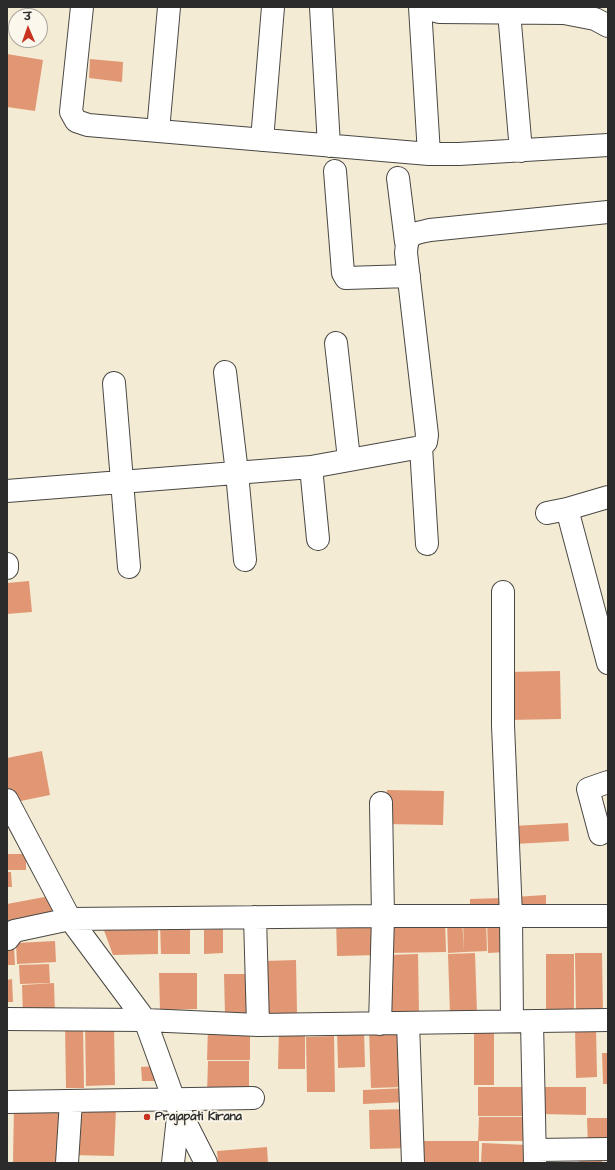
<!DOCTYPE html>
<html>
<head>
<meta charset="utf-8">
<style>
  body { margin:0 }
  #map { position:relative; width:615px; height:1170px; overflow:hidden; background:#f4ebd4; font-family:"Architects Daughter","Playpen Sans Deva",sans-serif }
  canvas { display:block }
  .frame { position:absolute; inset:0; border:8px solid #2b2b2b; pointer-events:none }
  .north { position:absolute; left:8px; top:8px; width:40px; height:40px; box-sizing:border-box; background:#fbf7ec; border:1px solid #a8a59f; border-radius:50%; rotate:358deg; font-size:11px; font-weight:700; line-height:16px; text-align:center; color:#2b2b2b }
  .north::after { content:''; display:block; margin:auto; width:14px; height:18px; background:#c8321e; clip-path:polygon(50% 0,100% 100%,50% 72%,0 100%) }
</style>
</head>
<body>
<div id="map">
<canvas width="615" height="1170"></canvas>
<div class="frame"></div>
<div class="north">उ</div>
</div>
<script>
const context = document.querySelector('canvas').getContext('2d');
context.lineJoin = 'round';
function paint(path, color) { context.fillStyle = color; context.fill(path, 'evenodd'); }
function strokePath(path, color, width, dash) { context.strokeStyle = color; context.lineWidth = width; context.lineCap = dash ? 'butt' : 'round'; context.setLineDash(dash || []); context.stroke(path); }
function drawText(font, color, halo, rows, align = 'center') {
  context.font = font + ' "Architects Daughter",sans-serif'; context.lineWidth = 3.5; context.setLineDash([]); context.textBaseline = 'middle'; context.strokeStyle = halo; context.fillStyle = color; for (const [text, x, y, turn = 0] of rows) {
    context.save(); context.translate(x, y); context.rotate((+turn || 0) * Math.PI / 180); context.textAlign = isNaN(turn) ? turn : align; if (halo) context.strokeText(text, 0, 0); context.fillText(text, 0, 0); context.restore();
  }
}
const building = new Path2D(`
  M7,54L43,60L35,111L7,107Z
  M90,59L123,62L122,82L89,78Z
  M29,581L32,612L7,614V583Z
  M560,671L561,719L508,720L507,672Z
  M42,751L50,795L11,803L7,782V758Z
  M387,790L444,791L443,825L386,824Z
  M568,823L569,841L515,844L513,826Z
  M7,854H26V870H7Z
  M7,872H11L12,887H7Z
  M546,895V913L515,914L514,897Z
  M50,896L54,917L9,926L7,916V904Z
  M504,898L505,915H470V899Z
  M379,917L380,955L337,956L336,918Z
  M487,918H505L506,952L488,953Z
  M445,919L446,952L386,953L385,920Z
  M447,919H462L464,952L448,953Z
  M486,920L487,951L464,952L463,921Z
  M190,922V954H161L160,923Z
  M158,924V954L113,955L102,925Z
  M223,929V953L204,954V930Z
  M55,941L56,962L17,964L16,943Z
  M7,947H14L15,965H7Z
  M475,953L477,1013L450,1014L448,954Z
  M575,953H602L603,1015H576Z
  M418,954L419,1013L388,1014L387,955Z
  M546,954H574V1015L546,1016Z
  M296,960L297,1013H265L264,961Z
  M49,964L50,983L20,984L19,965Z
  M159,973H197V1009L160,1010Z
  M224,974H253V1014L225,1015Z
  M12,979L13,1002H7V980Z
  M54,983L55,1015L23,1016L22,985Z
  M85,1023H114L115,1085L86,1086Z
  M65,1024H83L84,1088H66Z
  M575,1027H596L597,1077L576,1078Z
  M208,1028H250V1060H207Z
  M279,1028H305V1069H278Z
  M337,1029H364L365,1067L338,1068Z
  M402,1029L404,1087L371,1088L369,1030Z
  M474,1031H494V1085H474Z
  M334,1036L335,1092H307L306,1037Z
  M602,1053H608V1084H603Z
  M208,1061H249V1094H207Z
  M155,1066L156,1081H142L141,1067Z
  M478,1087H522V1116H478Z
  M540,1087H586V1115L540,1114Z
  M406,1088V1102L363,1104V1090Z
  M14,1104L66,1105L64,1163H13Z
  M73,1106L116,1108L114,1156L71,1155Z
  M409,1109L410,1148L370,1149L369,1110Z
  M479,1117H525L524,1141H479V1163H422V1141H478Z
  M587,1118H608V1147H588Z
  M482,1143L527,1145L526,1163H481Z
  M267,1147L268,1163H218L217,1151Z
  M602,1154V1163H579L578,1155Z`);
const minor = new Path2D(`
  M82,7L71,112L76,121L88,125L429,154H459L608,145
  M321,7L329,146
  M420,7L429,154
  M421,7L439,12L564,13L595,19L608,26
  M509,12L521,151
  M158,131L169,7
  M262,140L273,7
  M335,171L343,273L346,278L409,276
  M398,178L406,242
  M336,343L349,459
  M225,372L237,473L245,560
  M114,383L129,567
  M421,447L427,544
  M311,467L318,539
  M7,491L311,467L421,447L426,442L427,435L406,253C407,233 413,234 430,230L608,212
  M567,509L608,663
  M547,513L567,509L608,497
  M7,564V568
  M503,592V725L511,916L512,1021
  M7,800L70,919L145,1020L174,1100L206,1163
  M600,834L588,789L608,782
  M255,917L258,1025
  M7,939H8L14,931L70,919L383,916H608
  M7,1019L145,1020L258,1025L608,1020
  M532,1022L535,1163
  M408,1023L413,1163
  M380,1024L383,916L381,803
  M7,1102L253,1098
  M535,1150L608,1149
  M67,1163L71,1101
  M173,1163L179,1108`);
const markers = [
  [147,1117,4,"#c8321e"]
];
const poiNames = [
  ["Prajapati Kirana",155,1117]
];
paint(building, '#e19773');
strokePath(minor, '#494844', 24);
strokePath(minor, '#fff', 22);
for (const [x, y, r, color] of markers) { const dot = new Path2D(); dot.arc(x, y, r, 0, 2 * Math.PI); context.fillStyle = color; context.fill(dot); strokePath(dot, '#fbf7ec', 1.5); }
drawText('bold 12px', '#2b2b2b', '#fbf7ec', poiNames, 'left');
</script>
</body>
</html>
